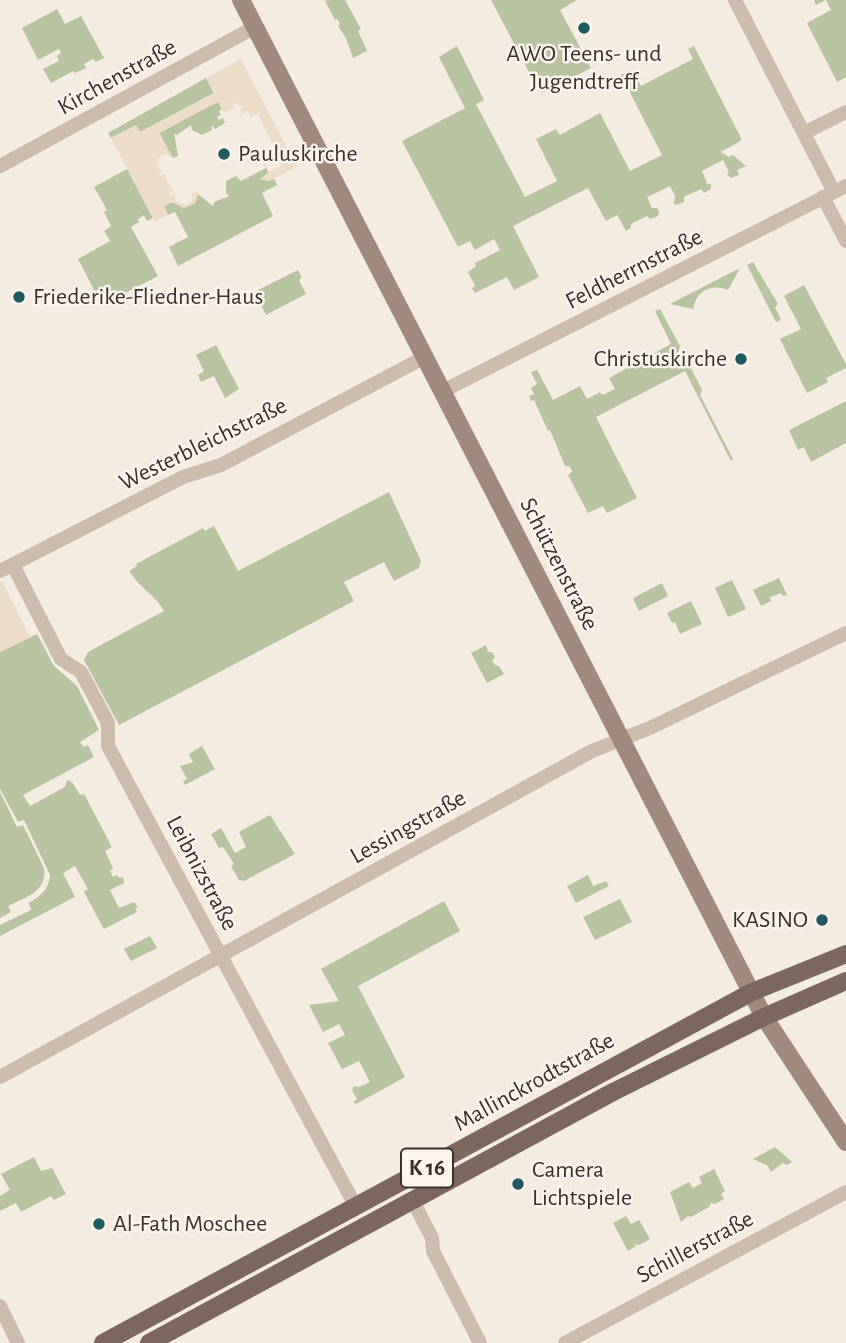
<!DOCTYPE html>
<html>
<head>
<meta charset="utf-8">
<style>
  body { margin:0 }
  canvas { display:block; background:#f4ebe1 }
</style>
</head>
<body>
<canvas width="846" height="1343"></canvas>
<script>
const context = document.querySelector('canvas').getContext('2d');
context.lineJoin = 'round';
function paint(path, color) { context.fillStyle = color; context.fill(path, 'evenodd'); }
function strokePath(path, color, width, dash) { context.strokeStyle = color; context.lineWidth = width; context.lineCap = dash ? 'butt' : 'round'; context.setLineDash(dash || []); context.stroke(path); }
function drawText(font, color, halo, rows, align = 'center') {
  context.font = font + ' "Alegreya Sans",sans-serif'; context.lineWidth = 5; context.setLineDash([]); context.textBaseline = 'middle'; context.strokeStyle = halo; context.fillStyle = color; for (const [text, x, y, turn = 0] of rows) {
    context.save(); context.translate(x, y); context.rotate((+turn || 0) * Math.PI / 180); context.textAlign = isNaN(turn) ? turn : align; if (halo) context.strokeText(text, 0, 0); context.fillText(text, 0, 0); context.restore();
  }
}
const green = new Path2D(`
  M328,0H345L361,29L358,31L367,51L353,58L346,38L338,26L340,24L337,19L335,20L325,1Z
  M491,0H577L560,10L591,68L544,92L539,91Z
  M814,0H846V77L837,82L807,23L831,10L826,0L816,5Z
  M57,9L65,24L81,16L104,58L96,62L93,59L84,64L86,68L75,73L73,71L51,83L43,69L59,61L57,56L61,53L59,49L38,60L22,28Z
  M457,46L484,100L476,104L525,197L557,181L536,139L556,129L560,135L600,113L630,171L662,155L621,75L632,70L641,86L693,59L688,49L694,46L742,140L721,152L729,157L733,155L746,166L737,170L739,175L731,178L727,174L729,172L723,160L702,171L707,184H711V189L704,193L701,189L684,197V202L677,205L674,204L675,196L670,186L647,197L652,208H657L659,212L658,216L650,219L647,216L631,224V228L626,231L617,215L606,221L588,188L513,226L539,277L514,290L507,277L475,293L472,288L475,286L468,272L476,266L475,263L500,250L494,239L475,250L470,241L458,247L402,141L465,108L439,57Z
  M206,78L214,93L140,132L136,125L111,138L108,133Z
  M218,101L222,109L219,111L221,115L217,117L219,120L223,118L225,123L215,129L213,126L211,127L212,130L202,135L192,130L191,125L177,135L174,133L178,156L173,158L159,133Z
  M264,164H265L268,173L260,179L269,181L274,179L277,185L262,193L273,216L178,266L169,247L188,237L175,212L168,215L164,206L172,202L184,208L195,203L198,194L213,206L214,202L229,196L226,193V181L236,176L241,181L266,168Z
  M127,169L153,218L147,221L144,215L138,219L139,222L131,227L158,276L102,305L78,259L110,241L104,231L111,226L104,212L107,210L94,187Z
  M753,262L778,304L775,307L781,320L776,322L747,265Z
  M740,268L728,290C711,283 696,291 693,309L670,304Z
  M298,270L302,278L299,280L306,294L266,315L254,292Z
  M804,285L846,364V368L826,378L828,382L807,393L780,339L801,329L784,296Z
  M660,309L680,346L677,356L681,362L690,366L702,390L700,395L733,459L731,461L685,371L596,417L637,498L607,513L603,506L588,513L568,475L572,472L570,467L565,466L550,430L548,431L534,400L531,401L529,396L534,394L531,388L537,384L531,372L537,370L553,400L580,386L587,399L600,392L602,395L615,389L609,378L671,344L655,311Z
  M216,345L239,389L225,398L214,376L201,382L198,375L204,371L196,355Z
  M846,401V443L811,462L804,447L798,450L789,430Z
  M389,492L421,561L419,568L394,581L384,562L344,582L354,601L119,725L84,660L88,652L164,611C155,595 138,586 129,571L137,566L136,564L203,528L205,531L214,526L238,571Z
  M779,578L787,595L783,596L781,593L770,597L771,601L761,606L753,590Z
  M732,580L746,609L728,617L715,588Z
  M662,583L668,596L639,611L633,599L635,597Z
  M691,601L702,624L680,634L675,622L672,623L667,613Z
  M37,634L54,666L77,686L99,730L80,742L84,747L88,745L94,757L23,795L30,806L65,787L67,780L72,782L80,795L84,794L112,847L105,851L113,868L110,871L113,877L117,875L119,878L123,877L124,883L110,890L119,908L134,902L138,907L135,909L137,912L104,929L84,892L88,889L75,866L63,873L75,897L0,936V925L31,910L29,903C40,896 49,890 50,875L24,820L18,822L0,789V652Z
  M486,645L488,652H492L495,657L492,661L495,665L499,666L504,674L487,683L471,653Z
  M202,746L215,769L185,785L183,781L187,779L180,766L193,762L189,754Z
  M0,792L17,827L23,825L44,868C47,892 26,897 8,906L11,912L0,918Z
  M270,815L295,854L244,881L239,880L231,866L234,864L223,847L219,848L211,834L221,828L235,853L246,847L239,832Z
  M588,875L593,886L606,881L609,886L576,903L567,886Z
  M620,899L632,922L595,940L583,917Z
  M444,901L460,931L358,986L405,1077L356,1104L353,1102L357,1099L352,1090L354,1086L359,1087L370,1082L359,1061L342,1069L328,1043L345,1035L339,1024L323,1032L309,1005L339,1001L321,969Z
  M150,936L157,948L131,961L124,949Z
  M775,1147L792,1162L787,1165L783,1163L771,1172L768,1166L753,1159Z
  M34,1157L41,1171L52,1168L66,1194L54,1200L51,1196L21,1212L16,1203L0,1211V1196L10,1190L1,1174Z
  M714,1169L725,1191L721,1194L724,1199L715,1204L711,1203L709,1207L691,1217L688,1216L681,1222L670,1192L689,1182L693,1188L702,1183L699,1177Z
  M626,1216L631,1224L639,1220L650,1239L639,1245L636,1244L635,1247L628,1251L613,1223Z`);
const plaza = new Path2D(`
  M241,59L297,167L269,181L260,179L268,173L265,164L269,172L282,165L269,152L274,147L258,114L251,117L248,111L242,114L240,109L243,107L242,105L238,106L236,102L233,104L235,107L224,113L218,102L159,133L173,158L165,154L159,157L157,164L162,171L159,173L160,176L164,174L173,191L169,193L170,196L174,194L176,201L185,205L192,201V193L196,191L198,194L195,203L184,208L172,202L164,206L168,215L155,222L111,138L136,125L140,132L214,94L206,78Z
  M2,581L30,637L0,652V582Z`);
const street = new Path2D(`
  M735,0L834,192
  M804,133L846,112
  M0,166L255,27
  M823,197L846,241
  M443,391L846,186
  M13,565L61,659L81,672L108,723V746L356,1207
  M0,571L183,477L221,465L425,357
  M0,1077L592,751L652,727L846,633
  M413,1201L432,1238L433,1251L480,1343
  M0,1306L18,1343
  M565,1343L846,1192`);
const secondary = new Path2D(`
  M241,0L764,1017L846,1142`);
const primary = new Path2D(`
  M103,1343L752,992L846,954
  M149,1343L613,1092L764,1017L846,981`);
const markers = [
  [584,28,7,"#1f5a5e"],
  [224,154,7,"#1f5a5e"],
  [19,297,7,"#1f5a5e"],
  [741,359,7,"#1f5a5e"],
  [822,920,7,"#1f5a5e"],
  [518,1184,7,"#1f5a5e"],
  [99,1224,7,"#1f5a5e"]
];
const shields = [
  [427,1168,52]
];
const shieldNames = [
  ["K 16",427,1168]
];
const poiNames = [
  ["AWO Teens- und",584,54,"center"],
  ["Jugendtreff",584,82,"center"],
  ["Pauluskirche",238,154],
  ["Friederike-Fliedner-Haus",33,297],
  ["Christuskirche",727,359,"right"],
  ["KASINO",808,920,"right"],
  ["Camera",532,1170],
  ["Lichtspiele",532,1198],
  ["Al-Fath Moschee",113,1224]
];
const streetNames = [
  ["Kirchenstraße",117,77,-29],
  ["Feldherrnstraße",634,269,-27],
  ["Westerbleichstraße",203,444,-26],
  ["Schützenstraße",559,564,63],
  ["Lessingstraße",408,827,-29],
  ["Leibnizstraße",202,873,62],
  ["Mallinckrodtstraße",534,1082,-29],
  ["Schillerstraße",695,1247,-28]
];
paint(green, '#b8c4a0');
paint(plaza, '#ecdcc8');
strokePath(street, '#cdbbac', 14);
strokePath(secondary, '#a18a7d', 18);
strokePath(primary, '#7d675c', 18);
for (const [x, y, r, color] of markers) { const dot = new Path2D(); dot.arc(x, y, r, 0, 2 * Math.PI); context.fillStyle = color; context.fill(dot); strokePath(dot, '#fbf5ee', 2.5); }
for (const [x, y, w] of shields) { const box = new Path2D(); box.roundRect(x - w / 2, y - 19.5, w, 39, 5); context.fillStyle = '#fbf5ee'; context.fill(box); strokePath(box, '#3b302b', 2); }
drawText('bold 23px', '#3b302b', null, shieldNames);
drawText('24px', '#3b302b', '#fbf5ee', poiNames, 'left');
drawText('24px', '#3b302b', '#fbf5ee', streetNames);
</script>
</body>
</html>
